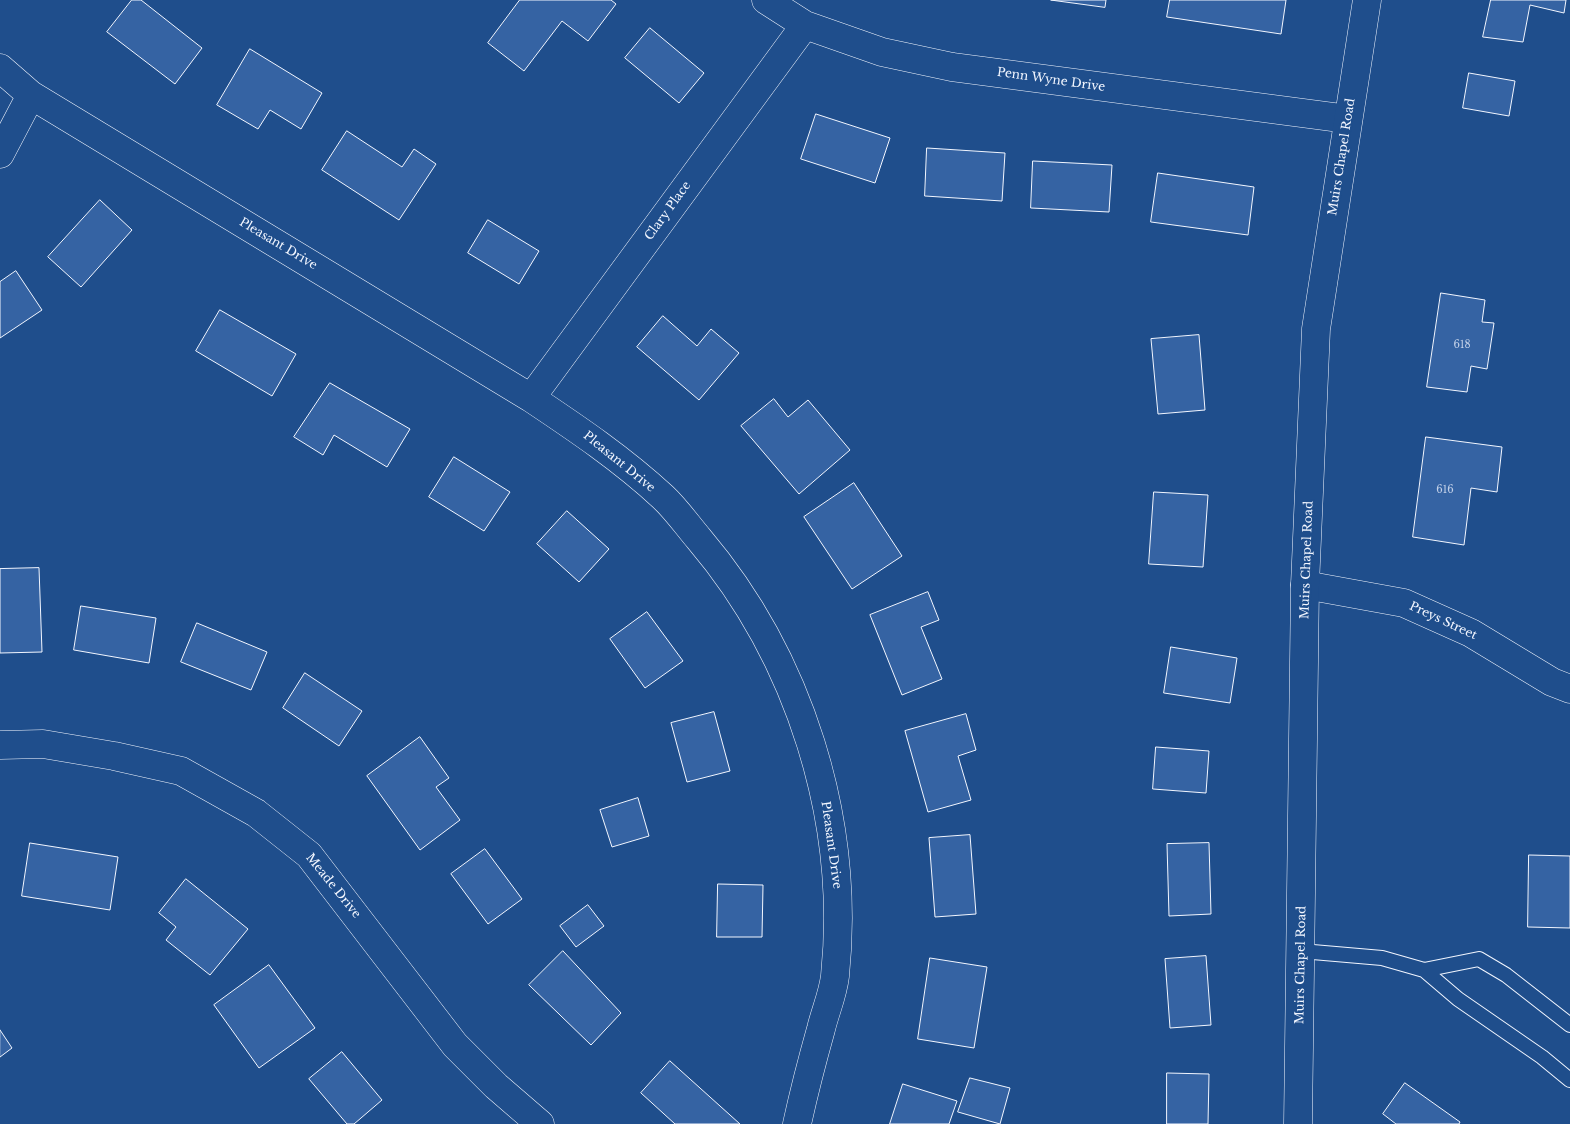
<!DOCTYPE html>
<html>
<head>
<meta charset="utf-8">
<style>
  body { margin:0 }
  canvas { display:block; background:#1f4e8c }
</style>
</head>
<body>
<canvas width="1570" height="1124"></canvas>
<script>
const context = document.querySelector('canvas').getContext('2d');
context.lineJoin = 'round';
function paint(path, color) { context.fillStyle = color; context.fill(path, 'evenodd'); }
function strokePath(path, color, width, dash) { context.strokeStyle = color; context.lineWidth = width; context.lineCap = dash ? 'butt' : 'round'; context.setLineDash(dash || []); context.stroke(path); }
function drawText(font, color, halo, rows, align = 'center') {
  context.font = font + ' "Libre Baskerville",serif'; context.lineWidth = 4; context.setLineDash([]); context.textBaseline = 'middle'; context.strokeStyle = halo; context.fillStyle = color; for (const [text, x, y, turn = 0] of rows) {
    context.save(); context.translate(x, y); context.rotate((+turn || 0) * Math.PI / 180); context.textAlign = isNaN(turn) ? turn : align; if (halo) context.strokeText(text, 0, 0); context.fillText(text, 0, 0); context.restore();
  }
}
const building = new Path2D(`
  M132,0H141L202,48L175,84L107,32Z
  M520,0H611L616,4L588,41L562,21L524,71L488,43Z
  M1051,0H1106L1105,7Z
  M1170,0H1286L1281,34L1167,17Z
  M1491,0H1566L1564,13L1530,5L1523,42L1483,37Z
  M650,28L704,73L679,103L625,58Z
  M250,49L322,93L301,129L270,110L258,129L217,105Z
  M1469,73L1515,81L1509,116L1463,108Z
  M816,114L890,138L875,183L801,159Z
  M347,131L402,167L414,149L436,164L399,220L322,170Z
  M927,148L1005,153L1002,201L925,196Z
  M1033,161L1112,165L1109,212L1031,208Z
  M1158,173L1254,187L1248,235L1151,222Z
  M100,200L132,230L81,287L48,257Z
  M488,220L539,251L519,284L468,253Z
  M16,271L42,310L0,338V282Z
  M1441,293L1485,300L1482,322L1494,323L1487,369L1471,366L1467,392L1427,387Z
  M220,310L296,354L272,396L196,351Z
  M663,316L697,346L711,329L739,353L699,400L637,347Z
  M1199,335L1205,410L1158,414L1151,339Z
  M330,383L410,429L387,467L334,435L323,455L294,437Z
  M774,399L788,417L808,400L850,450L799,494L741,426Z
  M1426,437L1502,447L1497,492L1471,488L1464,545L1413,537Z
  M454,457L510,492L484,531L429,497Z
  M854,483L902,556L852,589L804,517Z
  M1154,492L1208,495L1203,567L1149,564Z
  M567,511L609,549L579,582L537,544Z
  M39,568L42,652L0,653V569Z
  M928,592L939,620L921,627L942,679L902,695L870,615Z
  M81,606L156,618L149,663L74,650Z
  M647,612L683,661L645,688L610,639Z
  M197,623L267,652L251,690L181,662Z
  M1171,647L1237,658L1230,703L1164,693Z
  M305,673L362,711L339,746L283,708Z
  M714,712L730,771L687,782L671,723Z
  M966,714L976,750L958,756L971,800L928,812L905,731Z
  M420,737L449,778L436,787L460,820L420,850L367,776Z
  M1156,747L1209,751L1206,793L1153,789Z
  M638,798L649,836L612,847L600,810Z
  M970,835L976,914L935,917L929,838Z
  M30,843L118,857L110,910L22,896Z
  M1209,843L1211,914L1169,916L1167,844Z
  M485,849L522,899L488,924L451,874Z
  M1529,855L1570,856V928L1528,927Z
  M186,879L248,929L210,975L166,940L176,927L159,913Z
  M718,884L763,885L762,937H717Z
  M588,905L604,926L576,947L560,926Z
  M563,951L621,1013L591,1045L529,985Z
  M1206,956L1211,1025L1170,1028L1165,959Z
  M930,958L987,967L974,1048L918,1039Z
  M269,965L315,1028L259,1068L214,1005Z
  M0,1030L12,1048L0,1057Z
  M342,1052L382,1100L354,1124H347L309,1079Z
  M670,1061L740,1124H675L641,1093Z
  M1167,1073L1209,1074L1208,1124H1167Z
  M970,1078L1010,1088L1000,1124L958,1112Z
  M1405,1083L1460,1122L1459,1124H1396L1383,1114Z
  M903,1084L957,1101L949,1124H890Z`);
const service = new Path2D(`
  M1301,951L1382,958L1424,970L1458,999L1542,1057L1570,1080
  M1424,970L1479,959L1506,975L1570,1025`);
const minor = new Path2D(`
  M766,0L805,25L882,52L952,67L1348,119
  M0,68L31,95L531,398C576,428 622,459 663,497C676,509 687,525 699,539C800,658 851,820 835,976C833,994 825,1012 821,1029C812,1061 804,1092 797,1124
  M0,154L31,95
  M531,398L805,25
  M1305,585L1404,603L1471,633L1552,682L1570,689
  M0,745L43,744L114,756L181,771L256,813L309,855L455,1045L496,1086L540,1124`);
const secondary = new Path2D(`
  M1298,1124L1305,585L1316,329L1367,0`);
const numberNames = [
  ["618",1462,345],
  ["616",1445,490]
];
const streetNames = [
  ["Penn Wyne Drive",1051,80,8],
  ["Muirs Chapel Road",1342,157,-81],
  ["Clary Place",668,211,-54],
  ["Pleasant Drive",278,244,31],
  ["Pleasant Drive",619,462,39],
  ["Muirs Chapel Road",1307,560,-88],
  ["Preys Street",1443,621,25],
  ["Pleasant Drive",831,845,82],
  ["Meade Drive",333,886,51],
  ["Muirs Chapel Road",1301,965,-89]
];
paint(building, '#3563a3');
strokePath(building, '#f2f6ff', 1);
strokePath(service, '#f2f6ff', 16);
strokePath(minor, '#f2f6ff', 29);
strokePath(secondary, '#f2f6ff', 29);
strokePath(service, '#1f4e8c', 14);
strokePath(minor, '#1f4e8c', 28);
strokePath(secondary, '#1f4e8c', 28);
drawText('10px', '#c3d1e8', null, numberNames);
drawText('12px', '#f2f6ff', '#1f4e8c', streetNames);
</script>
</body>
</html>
